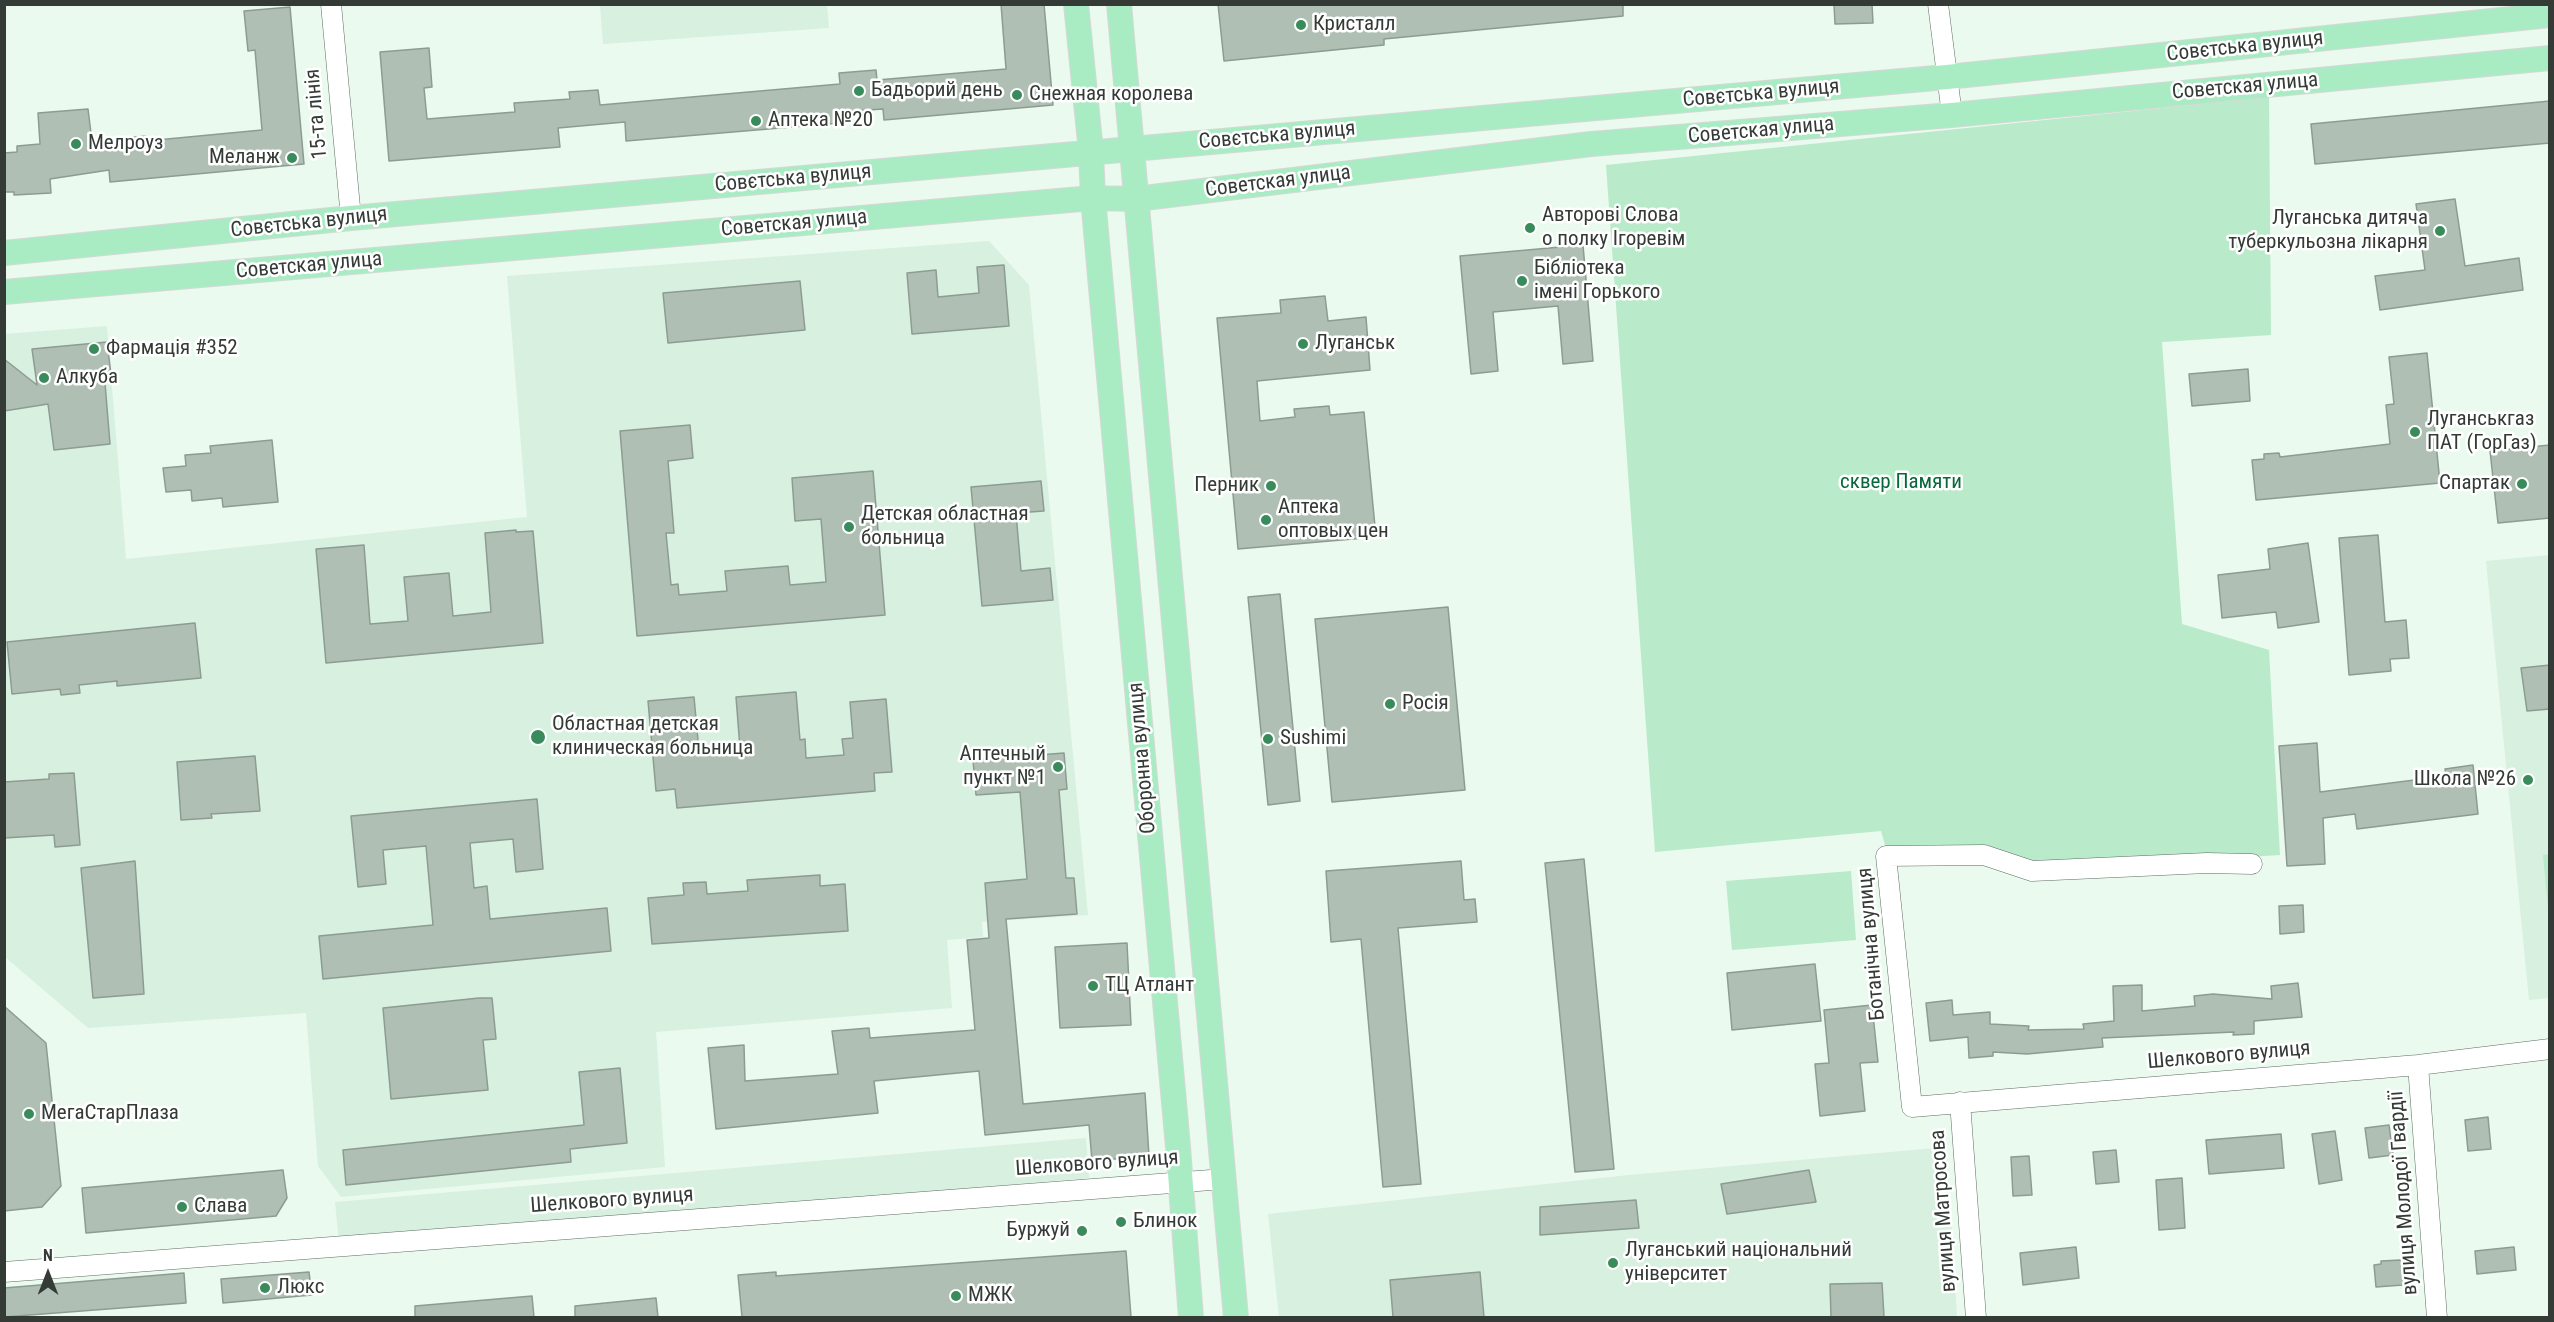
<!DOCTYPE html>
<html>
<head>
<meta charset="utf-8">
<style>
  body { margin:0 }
  #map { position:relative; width:2554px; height:1322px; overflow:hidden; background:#eafaee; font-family:"Roboto Condensed",sans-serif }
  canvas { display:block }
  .frame { position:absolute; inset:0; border:6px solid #343b36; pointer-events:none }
  .north { position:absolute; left:18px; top:1244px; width:60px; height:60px; -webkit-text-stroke:4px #fff; paint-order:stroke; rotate:0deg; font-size:16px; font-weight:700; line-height:24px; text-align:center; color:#343b36 }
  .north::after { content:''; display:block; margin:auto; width:21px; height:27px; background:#343b36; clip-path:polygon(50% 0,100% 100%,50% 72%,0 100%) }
</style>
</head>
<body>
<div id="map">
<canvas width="2554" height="1322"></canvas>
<div class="frame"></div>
<div class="north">N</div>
</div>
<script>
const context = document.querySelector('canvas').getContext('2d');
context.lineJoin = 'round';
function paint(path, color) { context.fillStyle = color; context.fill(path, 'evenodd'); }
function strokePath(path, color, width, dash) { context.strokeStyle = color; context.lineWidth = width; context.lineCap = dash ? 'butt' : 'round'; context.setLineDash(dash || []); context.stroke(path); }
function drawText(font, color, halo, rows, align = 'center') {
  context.font = font + ' "Roboto Condensed",sans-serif'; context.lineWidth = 5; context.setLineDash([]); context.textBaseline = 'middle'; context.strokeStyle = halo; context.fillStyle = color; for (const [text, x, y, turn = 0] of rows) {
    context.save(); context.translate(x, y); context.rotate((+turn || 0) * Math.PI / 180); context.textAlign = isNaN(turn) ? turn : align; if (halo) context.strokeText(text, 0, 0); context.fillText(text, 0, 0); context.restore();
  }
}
const built = new Path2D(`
  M600,5H827L829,28L603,44Z
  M989,241L1029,285L1088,915L982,922L983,937L947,940L952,1008L656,1032L665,1167L341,1197L318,1166L306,1013L88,1028L5,957V334L107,326L126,559L527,517L507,276Z
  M2549,555V998L2529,1000L2486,561Z
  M1086,1138L1089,1178L339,1242L335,1202Z
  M1947,1147L1957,1317H1279L1268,1214L1629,1175Z`);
const green = new Path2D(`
  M2269,97L2271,335L2162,342L2182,624L2269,650L2280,855L2089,867L1887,852L1881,831L1655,852L1606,165Z
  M2549,854H2550L2549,918L2543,855Z
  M1851,871L1856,940L1732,950L1726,881Z`);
const building = new Path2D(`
  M1001,4H1044L1053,105L884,120L883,109L839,112L840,123L626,141L625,122L558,128L560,147L389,161L380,52L429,48L432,87L424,88L427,119L515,112L514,103L570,99L569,92L598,90L600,105L840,84L839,73L876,70L877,80L1006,69Z
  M1218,4H1623V16L1384,39V45L1224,61Z
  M1834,4H1872L1873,23L1835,24Z
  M290,7L304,164L110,182L109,170L50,179L51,193L14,195V192H4V153L17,152V146L40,144L38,113L88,109L92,141L146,136V141L262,130L255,50L248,51L244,11Z
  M2550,101V143L2315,164L2311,124Z
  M2455,199L2465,266L2519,258L2523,290L2380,310L2375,276L2425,270L2416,204Z
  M1583,245L1593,361L1563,364L1558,306L1493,312L1498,371L1471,374L1460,256Z
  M1004,265L1009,326L912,334L907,273L936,270L938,297L979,293L977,267Z
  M800,281L805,330L668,343L663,293Z
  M1325,296L1328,321L1366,317L1370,370L1257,381L1260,421L1295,417L1294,409L1329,406L1330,415L1364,412L1376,537L1238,549L1217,318L1281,313L1280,300Z
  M107,342L112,382L105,383L110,444L54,450L48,404L4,411V359L37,385L32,349Z
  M2427,353L2440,483L2256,500L2252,460L2264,459V454L2279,453L2280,457L2390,444L2386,405L2394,404L2389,357Z
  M2248,369L2250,401L2192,406L2189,374Z
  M690,425L693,458L668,461L674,533H666L671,585L678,584L679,595L727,591L725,571L788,566L790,585L826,582L821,519L795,521L792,478L873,471L885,615L637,636L620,431Z
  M272,440L278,502L223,507L222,498L192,501L191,490L166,492L163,468L186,466L185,455L211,453L210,446Z
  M2550,445V518L2498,523L2490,451Z
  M1041,481L1044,511L1016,513L1021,571L1050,568L1053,600L982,606L971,487Z
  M516,530V532L533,531L543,643L326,663L316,549L364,545L370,624L408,621L404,577L449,573L453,616L491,612L485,533Z
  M2378,535L2385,622L2406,620L2409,658L2390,659L2391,671L2349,675L2339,538Z
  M2308,543L2319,622L2278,628L2276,612L2222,618L2218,575L2270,569L2268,549Z
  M1280,594L1300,801L1268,805L1248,597Z
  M1448,607L1465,790L1332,802L1315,619Z
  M195,623L201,678L117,686V681L79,685L80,693L61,695L60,689L12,694L7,642Z
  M2550,665V709L2527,711L2521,668Z
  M796,692L800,740L805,739L806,758L844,755L842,739L853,738L850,702L886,699L892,772L874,773L875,791L677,808L675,789L656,791L648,701L694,697L699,751L740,748L736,697Z
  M2317,743L2320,792L2446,776L2445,769L2473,765L2478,814L2357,829L2355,814L2323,818L2325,864L2287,866L2279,746Z
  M1064,753L1067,789L1059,790L1066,878H1074L1077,914L1006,919L1023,1104L1145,1093L1149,1156L1092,1161L1089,1125L985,1135L979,1071L874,1081L878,1113L716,1129L708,1048L744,1045L745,1081L838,1074L832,1031L869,1028L870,1038L975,1030L967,940L989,938L985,883L1027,879L1020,792L976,795L973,760Z
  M255,756L260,811L211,814L212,818L181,820L177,762Z
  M74,773L80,845L55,847L54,835L4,838V782L49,779V774Z
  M537,799L543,869L516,872L513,839L470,843L474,888L487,886L490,919L607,908L611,951L323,979L319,936L433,925L426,846L383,850L386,884L358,887L351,816Z
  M1584,859L1614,1169L1575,1172L1545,863Z
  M135,861L144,994L93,998L81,868Z
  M1461,861L1464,900L1475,899L1477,922L1398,928L1421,1184L1383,1187L1361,939L1331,942L1326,871Z
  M820,875V886L845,884L848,931L652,944L648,898L684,895L683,883L706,882L707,894L748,891L747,880Z
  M2303,905L2304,932L2280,934L2279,906Z
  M1127,943L1131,1025L1060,1028L1055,947Z
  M1815,964L1821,1021L1732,1030L1727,973Z
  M2298,983L2302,1017L2254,1021V1034L2233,1035L2234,1032L2102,1038L2103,1047L2027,1054L1993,1052V1056L1969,1058L1968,1037L1930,1041L1926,1003L1952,1000L1953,1015L1990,1012V1024L2029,1026L2028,1030L2084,1029L2083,1024L2114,1021L2113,986L2142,985V1011L2195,1006L2194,996L2213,994L2272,999L2271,986Z
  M479,998H492L496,1039L483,1040L488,1090L391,1099L383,1008Z
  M1872,1005L1878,1062L1860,1063L1865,1111L1820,1116L1815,1064L1829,1063L1824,1010Z
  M4,1006L46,1043L61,1186L42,1207L4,1211Z
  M620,1068L627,1143L570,1149L571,1162L346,1185L343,1150L584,1125L579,1072Z
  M2488,1117L2491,1149L2468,1151L2465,1120Z
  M2389,1125L2393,1155L2369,1158L2365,1128Z
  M2335,1131L2342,1180L2319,1184L2312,1134Z
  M2281,1134L2284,1168L2209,1174L2206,1140Z
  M2116,1150L2119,1182L2096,1184L2093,1152Z
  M2029,1156L2032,1195L2013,1196L2011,1157Z
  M283,1170L287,1198L276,1216L86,1233L82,1188Z
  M1809,1170L1816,1202L1727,1214L1721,1184Z
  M2182,1178L2185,1228L2159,1230L2156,1180Z
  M1636,1200L1639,1228L1540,1235V1207Z
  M2076,1247L2079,1278L2023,1285L2020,1253Z
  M2514,1247L2516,1270L2477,1274L2475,1251Z
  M1126,1251L1131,1317H742L738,1275L776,1272V1276Z
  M2401,1260L2403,1285L2376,1287L2374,1265L2381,1264V1261Z
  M309,1272L312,1295L223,1303L221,1279Z
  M1480,1272L1484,1317H1393L1390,1280Z
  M184,1273L186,1303L4,1317V1288Z
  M1882,1283L1884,1317H1831L1830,1284Z
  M532,1296L534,1317H415V1306Z
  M656,1298L658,1317H575V1306Z`);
const minor = new Path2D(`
  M331,4L351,218
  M1938,4L1952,115
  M2252,864L2207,863L2032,871L1984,855L1886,856L1912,1107L2418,1065L2550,1049
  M2418,1065L2437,1318
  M1960,1102L1976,1318
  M4,1272L1224,1179`);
const major = new Path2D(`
  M1076,4L1091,152L1093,198L1178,1147L1191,1318
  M1119,4L1236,1318
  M4,253L351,218L1947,77L2550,15
  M4,292L1093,198L1136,199L1591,144L1952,115L2550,58`);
const markers = [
  [1301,25,6,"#3a8b5c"],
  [859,91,6,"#3a8b5c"],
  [1017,95,6,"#3a8b5c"],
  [756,121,6,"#3a8b5c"],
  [76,144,6,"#3a8b5c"],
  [292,158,6,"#3a8b5c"],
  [1530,228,6,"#3a8b5c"],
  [2440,231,6,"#3a8b5c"],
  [1522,281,6,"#3a8b5c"],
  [1303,344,6,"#3a8b5c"],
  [94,349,6,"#3a8b5c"],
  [44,378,6,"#3a8b5c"],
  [2415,432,6,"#3a8b5c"],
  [2522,484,6,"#3a8b5c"],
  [1271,486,6,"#3a8b5c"],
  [1266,520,6,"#3a8b5c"],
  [849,527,6,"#3a8b5c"],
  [1390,704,6,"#3a8b5c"],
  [538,737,8,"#3a8b5c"],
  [1268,739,6,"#3a8b5c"],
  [1058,767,6,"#3a8b5c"],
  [2528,780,6,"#3a8b5c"],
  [1093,986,6,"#3a8b5c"],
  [29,1114,6,"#3a8b5c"],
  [182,1207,6,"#3a8b5c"],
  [1121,1222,6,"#3a8b5c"],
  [1082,1231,6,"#3a8b5c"],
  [1613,1263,6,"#3a8b5c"],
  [265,1288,6,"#3a8b5c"],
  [956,1296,6,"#3a8b5c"]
];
const poiNames = [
  ["Кристалл",1313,25],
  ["Бадьорий день",871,91],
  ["Снежная королева",1029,95],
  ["Аптека №20",768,121],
  ["Мелроуз",88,144],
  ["Меланж",280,158,"right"],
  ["Авторові Слова",1542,216],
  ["о полку Ігоревім",1542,240],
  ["Луганська дитяча",2428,219,"right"],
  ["туберкульозна лікарня",2428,243,"right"],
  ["Бібліотека",1534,269],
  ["імені Горького",1534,293],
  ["Луганськ",1315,344],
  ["Фармація #352",106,349],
  ["Алкуба",56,378],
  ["Луганськгаз",2427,420],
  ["ПАТ (ГорГаз)",2427,444],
  ["Спартак",2510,484,"right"],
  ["Перник",1259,486,"right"],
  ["Аптека",1278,508],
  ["оптовых цен",1278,532],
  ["Детская областная",861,515],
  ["больница",861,539],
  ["Росія",1402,704],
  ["Областная детская",552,725],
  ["клиническая больница",552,749],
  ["Sushimi",1280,739],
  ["Аптечный",1046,755,"right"],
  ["пункт №1",1046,779,"right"],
  ["Школа №26",2516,780,"right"],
  ["ТЦ Атлант",1105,986],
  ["МегаСтарПлаза",41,1114],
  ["Слава",194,1207],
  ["Блинок",1133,1222],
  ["Буржуй",1070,1231,"right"],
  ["Луганський національний",1625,1251],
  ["університет",1625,1275],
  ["Люкс",277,1288],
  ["МЖК",968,1296]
];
const streetNames = [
  ["Совєтська вулиця",2245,47,-6],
  ["Советская улица",2245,87,-5],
  ["Совєтська вулиця",1761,94,-5],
  ["15-та лінія",317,114,-95],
  ["Советская улица",1761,131,-5],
  ["Совєтська вулиця",1277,136,-5],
  ["Совєтська вулиця",793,179,-5],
  ["Советская улица",1278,182,-7],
  ["Совєтська вулиця",309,223,-6],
  ["Советская улица",794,224,-5],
  ["Советская улица",309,266,-5],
  ["Оборонна вулиця",1143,758,-95],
  ["Ботанічна вулиця",1872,944,-95],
  ["Шелкового вулиця",2229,1056,-5],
  ["Шелкового вулиця",1097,1164,-4],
  ["вулиця Молодої Гвардії",2404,1193,-94],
  ["Шелкового вулиця",612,1201,-4],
  ["вулиця Матросова",1944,1211,-94]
];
const parkNames = [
  ["сквер Памяти",1901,483]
];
paint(built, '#d8f0df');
paint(green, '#b9eac9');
paint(building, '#afbfb4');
strokePath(building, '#8d9c92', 1.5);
strokePath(minor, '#5f6d63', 21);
strokePath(major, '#d6d8d7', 26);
strokePath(minor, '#fff', 20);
strokePath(major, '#a9ecc4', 24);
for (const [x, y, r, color] of markers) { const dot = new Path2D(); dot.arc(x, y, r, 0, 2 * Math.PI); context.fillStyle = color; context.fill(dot); strokePath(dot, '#fff', 2); }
drawText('21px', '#343b36', '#fff', poiNames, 'left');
drawText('21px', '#343b36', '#fff', streetNames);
drawText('21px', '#07693b', '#fff', parkNames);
</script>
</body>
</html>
